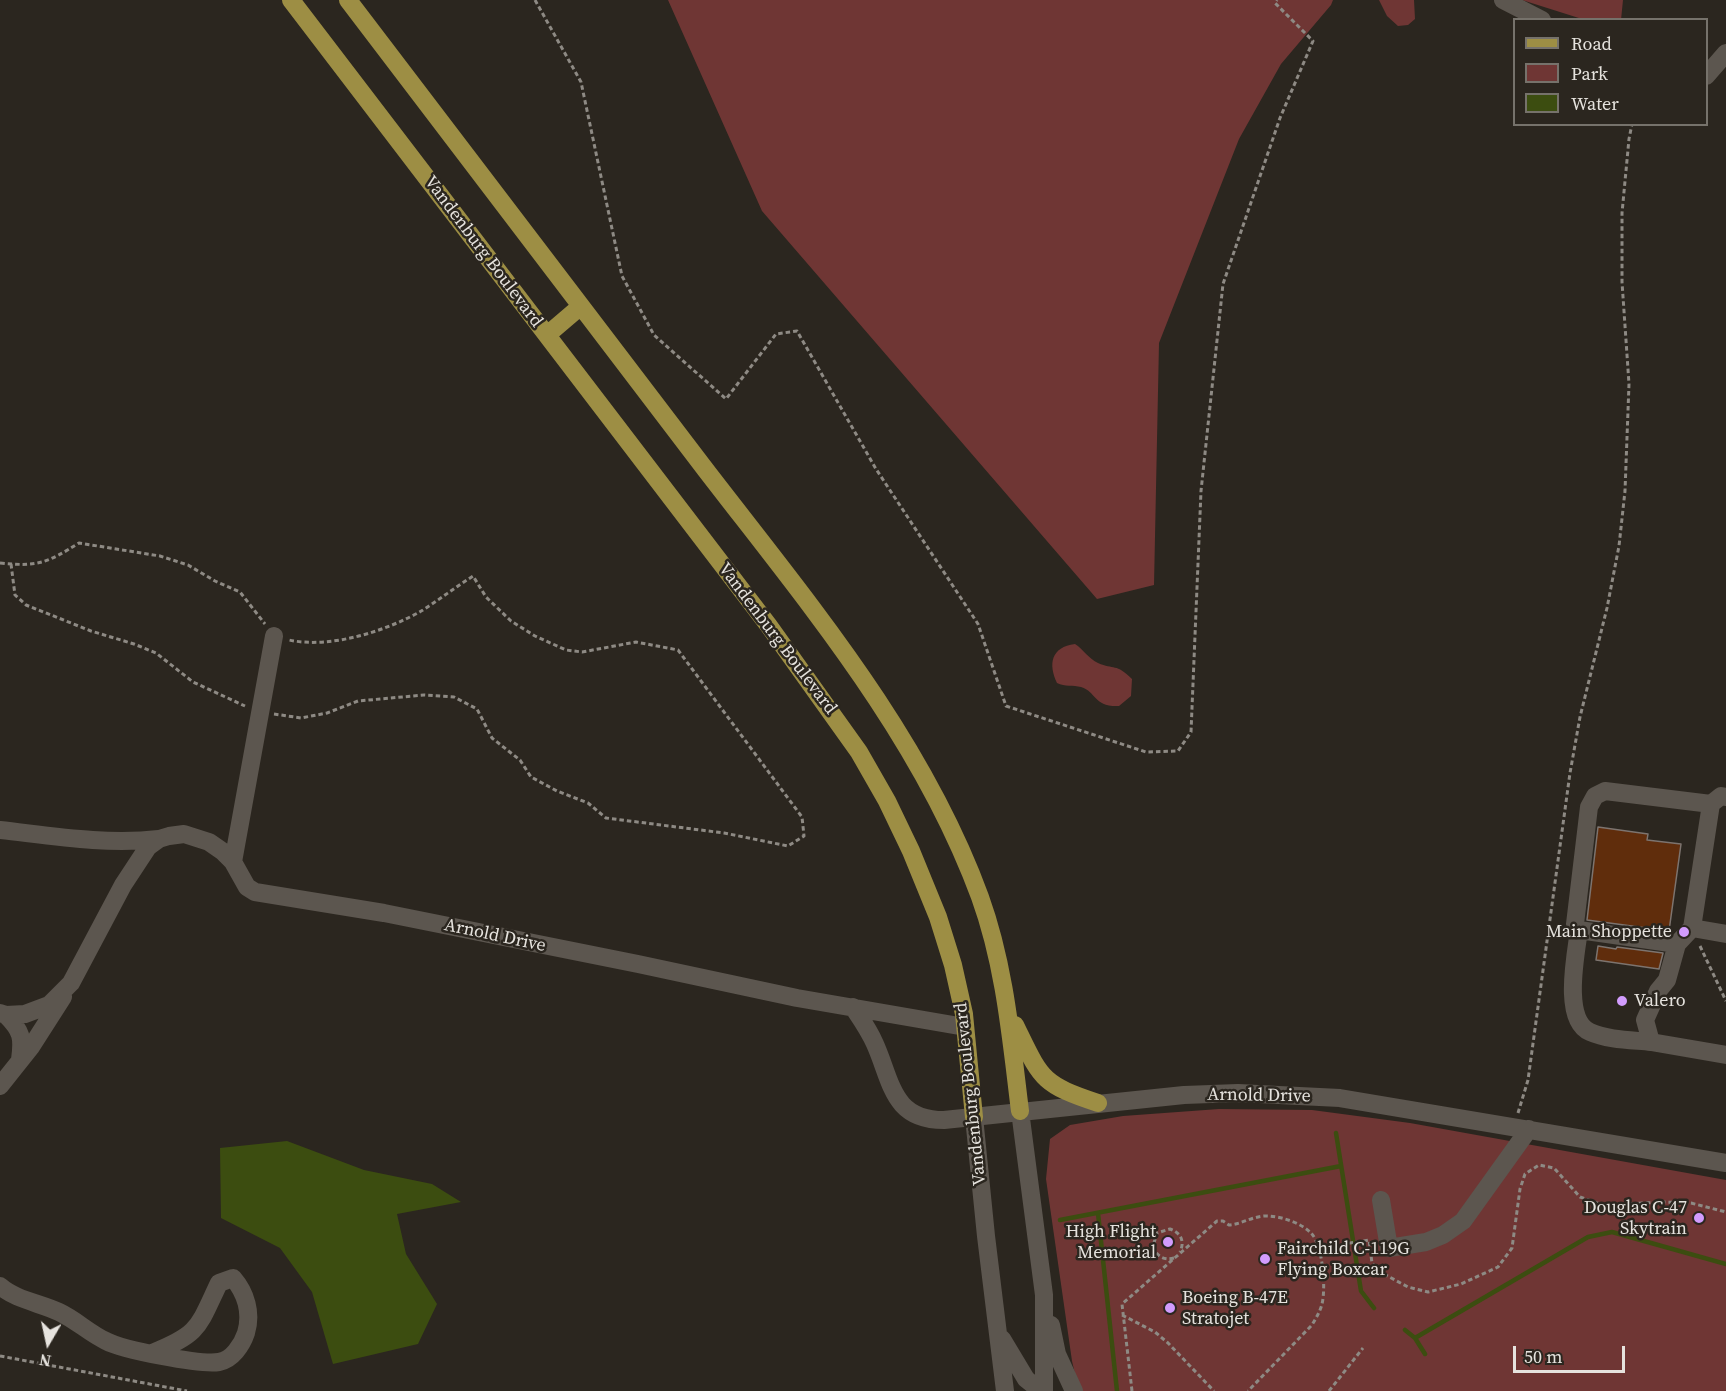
<!DOCTYPE html>
<html>
<head>
<meta charset="utf-8">
<style>
  body { margin:0 }
  #map { position:relative; width:1726px; height:1391px; overflow:hidden; background:#2b261f; font-family:"Source Serif 4",serif }
  canvas { display:block }
  .legend { position:absolute; left:1513px; top:18px; width:195px; height:108px; box-sizing:border-box; background:#2b261f; border:2px solid #76726b; margin:0; padding:8px 10px; list-style:none; font-size:18px; color:#e6e3de }
  .legend li { display:flex; align-items:center; gap:12px; height:30px }
  .legend b { width:30px; border:2px solid #76726b }
  .north { position:absolute; left:18px; top:1313px; width:60px; height:60px; -webkit-text-stroke:4px #2b261f; paint-order:stroke; rotate:189deg; font-size:16px; font-weight:700; line-height:24px; text-align:center; color:#e6e3de }
  .north::after { content:''; display:block; margin:auto; width:21px; height:27px; background:#e6e3de; clip-path:polygon(50% 0,100% 100%,50% 72%,0 100%) }
  .scale { position:absolute; left:1513px; top:1346px; width:112px; height:27px; box-sizing:border-box; border:3px solid #e6e3de; border-top:0; padding-left:8px; font-size:18px; line-height:21px; white-space:nowrap; color:#e6e3de; -webkit-text-stroke:4px #2b261f; paint-order:stroke }
</style>
</head>
<body>
<div id="map">
<canvas width="1726" height="1391"></canvas>
<ul class="legend">
<li><b style="height:8px;background:#9d8e44"></b>Road</li>
<li><b style="height:16px;background:#6f3634"></b>Park</li>
<li><b style="height:16px;background:#3c4d10"></b>Water</li>
</ul>
<div class="north">N</div>
<div class="scale">50 m</div>
</div>
<script>
const context = document.querySelector('canvas').getContext('2d');
context.lineJoin = 'round';
function paint(path, color) { context.fillStyle = color; context.fill(path, 'evenodd'); }
function strokePath(path, color, width, dash) { context.strokeStyle = color; context.lineWidth = width; context.lineCap = dash ? 'butt' : 'round'; context.setLineDash(dash || []); context.stroke(path); }
function drawText(font, color, halo, rows, align = 'center') {
  context.font = font + ' "Source Serif 4",serif'; context.lineWidth = 5; context.setLineDash([]); context.textBaseline = 'middle'; context.strokeStyle = halo; context.fillStyle = color; for (const [text, x, y, turn = 0] of rows) {
    context.save(); context.translate(x, y); context.rotate((+turn || 0) * Math.PI / 180); context.textAlign = isNaN(turn) ? turn : align; if (halo) context.strokeText(text, 0, 0); context.fillText(text, 0, 0); context.restore();
  }
}
const green = new Path2D(`
  M668,0H1333L1331,5L1281,64L1239,139L1159,343L1154,585L1097,599L762,211Z
  M1379,0H1414L1415,19L1408,25L1398,26L1387,16Z
  M1522,0H1623L1621,20L1582,19Z
  M1075,644C1083,649 1089,659 1098,663C1114,670 1116,663 1132,679L1131,696L1119,706C1093,707 1097,692 1081,687C1073,685 1065,687 1057,683C1048,664 1051,647 1075,644Z
  M1219,1109L1312,1110L1410,1123L1726,1180V1391H1079L1072,1361L1046,1179L1050,1139L1070,1125L1123,1116Z`);
const water = new Path2D(`
  M287,1141L364,1170L432,1184L461,1202L397,1214L406,1254L437,1304L418,1344L333,1364L312,1292L280,1248L221,1218L220,1148Z`);
const stream = new Path2D(`
  M1336,1133L1361,1291L1374,1308
  M1098,1213L1117,1391
  M1060,1220L1341,1166
  M1405,1330L1415,1338L1425,1354
  M1415,1338L1588,1237L1612,1232L1726,1264`);
const building = new Path2D(`
  M1598,827L1648,834L1647,840L1681,844L1669,931L1587,920Z
  M1598,946L1616,949L1617,947L1663,953L1659,969L1596,960Z`);
const path = new Path2D(`
  M535,0L581,82L622,276L654,335L726,399L776,334L797,331L876,469L978,624L1006,706L1146,752L1178,751L1191,732L1201,491L1223,284L1280,118L1313,41L1275,3L1277,0
  M0,563C38,567 47,563 79,543L160,556L188,565L215,581L240,592L265,624
  M11,564L15,595L26,605L91,631L134,644L156,653L193,682L245,706
  M274,714L301,718L327,713L358,701L424,695L454,697L477,709L492,738L520,760L531,777L557,791L588,803L606,818L724,833L788,846L804,836L802,817L678,650L636,642L582,652L566,650L535,636L511,621L486,597L473,576C456,587 440,599 423,610C387,631 330,649 289,640
  M1700,946L1726,1001
  M1518,1113L1528,1080L1570,773L1580,717L1607,608L1619,546L1625,491L1629,384L1622,282V213L1629,139L1632,124
  M1674,1203L1678,1214
  M1319,1248L1369,1240L1372,1263L1382,1273L1408,1287L1428,1292L1461,1284L1498,1267L1512,1248L1520,1189L1525,1174L1539,1165L1554,1168L1580,1197L1603,1205L1663,1202L1691,1203L1726,1212
  M1174,1258C1164,1261 1156,1256 1153,1246L1157,1233L1170,1229C1181,1233 1185,1241 1180,1252
  M1122,1315L1155,1332L1168,1343L1214,1391
  M0,1356L187,1391
  M1132,1391L1122,1304L1217,1221H1223L1229,1225C1243,1224 1254,1215 1269,1216C1283,1217 1301,1223 1311,1233C1323,1245 1326,1288 1322,1304C1320,1312 1316,1318 1312,1325L1248,1391
  M1329,1391L1363,1348`);
const minor = new Path2D(`
  M1503,0L1542,20
  M1706,76L1726,53
  M0,830C53,836 106,845 159,839
  M233,862L274,636
  M1692,928L1711,804L1721,796L1726,797
  M1579,930L1575,924L1589,807L1595,796L1605,791L1711,804
  M1726,934L1692,928L1677,944L1667,980L1658,991L1645,1020L1651,1042L1726,1055
  M853,1007C861,1019 869,1030 875,1044C892,1082 892,1120 944,1120L1184,1095L1238,1093L1340,1098L1726,1163
  M0,1013L6,1015L25,1014L49,1005L71,983L123,885L148,847L159,839L169,836L184,834L209,842L222,851L233,862L247,887L255,892L384,913L638,964L797,998L965,1027
  M6,1015C22,1031 23,1038 20,1060
  M1651,1042C1632,1040 1608,1040 1590,1032C1562,1020 1576,954 1579,930L1677,944
  M0,1086L31,1047L63,997
  M1020,1111L1044,1295V1391
  M974,1117L986,1236L1005,1391
  M1381,1200L1389,1248L1426,1242L1443,1235L1463,1221L1529,1129
  M0,1286C16,1300 40,1303 59,1312C76,1320 89,1333 106,1341C123,1350 200,1365 219,1362C232,1360 242,1345 246,1333C252,1313 246,1293 233,1278L219,1283C198,1327 200,1334 152,1353
  M1051,1325L1057,1354L1074,1391
  M1002,1339L1026,1379L1041,1391`);
const major = new Path2D(`
  M291,0L769,626L859,752L887,801L911,851L938,917L953,965L964,1014L974,1117
  M348,0C467,156 586,313 705,469C808,603 921,736 980,897C1005,966 1011,1039 1020,1111
  M547,335L581,306
  M1015,1025C1041,1078 1040,1084 1098,1103`);
const markers = [
  [1684,932,6,"#d29cfd"],
  [1622,1001,6,"#d29cfd"],
  [1699,1218,6,"#d29cfd"],
  [1168,1242,6,"#d29cfd"],
  [1265,1259,6,"#d29cfd"],
  [1170,1308,6,"#d29cfd"]
];
const streetNames = [
  ["Vandenburg Boulevard",483,252,53],
  ["Vandenburg Boulevard",777,639,53],
  ["Arnold Drive",495,936,12],
  ["Vandenburg Boulevard",971,1094,-96],
  ["Arnold Drive",1259,1096,1]
];
const poiNames = [
  ["Main Shoppette",1672,932],
  ["Valero",1634,1001,"left"],
  ["Douglas C-47",1687,1208],
  ["Skytrain",1687,1229],
  ["High Flight",1156,1232],
  ["Memorial",1156,1253],
  ["Fairchild C-119G",1277,1249,"left"],
  ["Flying Boxcar",1277,1270,"left"],
  ["Boeing B-47E",1182,1298,"left"],
  ["Stratojet",1182,1319,"left"]
];
paint(green, '#6f3634');
paint(water, '#3c4d10');
strokePath(stream, '#3c4d10', 4.5);
paint(building, '#602d0c');
strokePath(building, '#7d746f', 1.5);
strokePath(path, '#8e8a84', 3, [4.5, 3]);
strokePath(minor, '#5c564f', 18);
strokePath(major, '#9d8e44', 18);
for (const [x, y, r, color] of markers) { const dot = new Path2D(); dot.arc(x, y, r, 0, 2 * Math.PI); context.fillStyle = color; context.fill(dot); strokePath(dot, '#2b261f', 2); }
drawText('18px', '#e6e3de', '#2b261f', streetNames);
drawText('18px', '#e6e3de', '#2b261f', poiNames, 'right');
</script>
</body>
</html>
